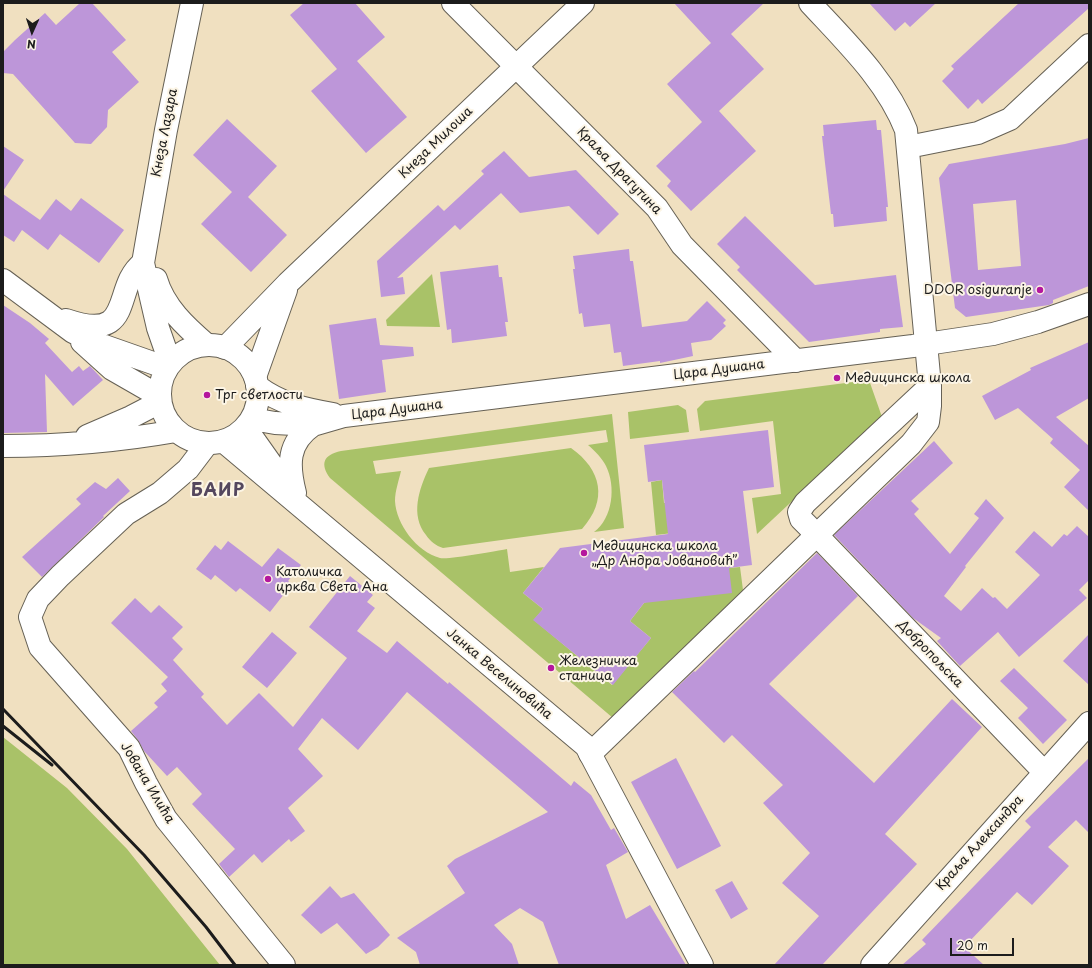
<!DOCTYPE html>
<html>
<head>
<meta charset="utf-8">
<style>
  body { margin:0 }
  #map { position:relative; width:1092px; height:968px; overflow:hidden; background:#f0e0c0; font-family:"Playpen Sans",sans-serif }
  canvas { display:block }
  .frame { position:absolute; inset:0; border:4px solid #1c1c1c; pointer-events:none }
  .north { position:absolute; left:12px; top:12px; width:40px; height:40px; -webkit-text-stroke:3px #fcf5e5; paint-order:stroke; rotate:183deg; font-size:11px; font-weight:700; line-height:16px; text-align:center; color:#1c1c1c }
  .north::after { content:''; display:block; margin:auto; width:14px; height:18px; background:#1c1c1c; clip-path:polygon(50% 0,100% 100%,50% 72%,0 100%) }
  .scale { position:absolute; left:950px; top:938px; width:64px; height:18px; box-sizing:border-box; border:2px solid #1c1c1c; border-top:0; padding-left:5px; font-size:12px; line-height:14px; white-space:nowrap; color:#1c1c1c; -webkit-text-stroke:3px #fcf5e5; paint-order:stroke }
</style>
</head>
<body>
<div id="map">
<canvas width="1092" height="968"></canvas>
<div class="frame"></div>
<div class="north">N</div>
<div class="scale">20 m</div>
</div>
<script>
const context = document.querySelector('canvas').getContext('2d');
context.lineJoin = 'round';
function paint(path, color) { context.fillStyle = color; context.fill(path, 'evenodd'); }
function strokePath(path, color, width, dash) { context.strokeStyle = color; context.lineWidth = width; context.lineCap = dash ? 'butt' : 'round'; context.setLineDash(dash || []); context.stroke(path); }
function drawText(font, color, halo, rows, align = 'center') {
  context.font = font + ' "Playpen Sans",sans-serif'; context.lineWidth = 4; context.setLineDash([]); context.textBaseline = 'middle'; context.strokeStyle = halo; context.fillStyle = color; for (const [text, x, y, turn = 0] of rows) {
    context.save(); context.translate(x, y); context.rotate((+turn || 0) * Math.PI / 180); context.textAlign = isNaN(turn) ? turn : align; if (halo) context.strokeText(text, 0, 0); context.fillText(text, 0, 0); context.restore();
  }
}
const green = new Path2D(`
  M432,274L440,327L387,326L386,320Z
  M869,380L882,417L757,534L752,498L781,494L773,421L700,431L697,409L705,401Z
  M678,405L686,410L689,432L630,439L628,412Z
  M612,414L624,528L594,532C613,518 616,486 606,466C602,458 595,451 588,445L608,442L606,430L373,461L376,474L401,471C399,480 395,491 395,501C396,524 417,552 440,558C448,560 496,551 507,549L510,572L544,567L523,593L543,609L534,620L612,685L651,638L630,621L644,603L729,568L740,567L743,590L613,718L330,478C320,464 323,455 341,451Z
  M571,448C602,470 608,500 582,529L443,548C436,546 430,541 426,535C410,515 419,489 429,468Z
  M662,480L664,503L704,499L714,528L656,535L651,482Z
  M3,737L67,788L127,849L220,965H3Z`);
const building = new Path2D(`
  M80,3H92L126,40L112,52L139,82L108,110L107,127L91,144L75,143L13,74L3,73V52L15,40L45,13L56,25Z
  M304,3H355L385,37L357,61L407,117L366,153L311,91L337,69L290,15Z
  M674,3H764L731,34L764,69L719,111L756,151L691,211L667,186L671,181L656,166L702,122L667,84L711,43Z
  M869,3H936L910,27L905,22L895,31Z
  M1019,3H1089V8L982,104L978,99L968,109L942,81L954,69L951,66Z
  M227,119L277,166L248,197L287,235L251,272L201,224L232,192L193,155Z
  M876,120L877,130H881L888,207H886L887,221L834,227L833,214H831L825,163L822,136H824L823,125Z
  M1089,138V286L1053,300V303L1049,305L966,317L955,308L939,178L949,164L1065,144ZM1016,200L1021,266L978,270L973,204Z
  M3,146L24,160L3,191Z
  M504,151L529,177L576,170L619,214L598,235L569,206L520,213L501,193L460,230L455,225L397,278L403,277L405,294L381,297L377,261L438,205L444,211L484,174L481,171Z
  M3,194L40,220L56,199L71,211L81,198L124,230L99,263L60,234L48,250L22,230L14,242L3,235Z
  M745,216L815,285L896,275L903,327L880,329V332L809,342L737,270L740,267L717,244Z
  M629,249L630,261H633L642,327L687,321L707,301L726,320L723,323L726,326L711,340L691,343L693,356L660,363V361L623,366L621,352L614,353L610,324L584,327L582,313L579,314L573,269H575L573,256Z
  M498,265L499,277H502L508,322H505L507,336L452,343L451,329L447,330L440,272Z
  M3,305L30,323L49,339L45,343L72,372L79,366L83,371L90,366L103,380L73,406L45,374L47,432L3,433Z
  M376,318L380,345L413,347L414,356L382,360L386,392L339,399L329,325Z
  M1089,342V398L1056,417L1089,446V511L1064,487L1080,470L1050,443L1053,439L1018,408L995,420L982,396L1031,370L1030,368Z
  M768,430L774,487L743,491L752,565L729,568L732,593L644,603L630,621L651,638L613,685L533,620L543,609L523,593L560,548L668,534L662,480L648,482L644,445Z
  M934,441L953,463L911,501L919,509L914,514L950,554L979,518L974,514L986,499L1004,518L965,566L966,567L944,596L961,611L982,588L993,598L995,597L1007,609L1040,575L1015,552L1034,531L1052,547L1064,534L1067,536L1077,526L1089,537V580L1079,590L1087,598L1019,657L998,632L960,666L937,641L941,638L913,618L834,535Z
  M118,478L130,491L103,516L104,517L42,577L22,557L81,504L76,499L95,482L106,489Z
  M228,541L262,567L278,548L301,565L288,581L292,584L270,612L240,588L236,592L215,575L211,580L196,569L215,545L221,550Z
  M817,553L858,596L769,684L874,783L952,699L982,727L885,834L917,864L822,965H774L819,916L782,883L810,853L763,803L783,785L732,735L724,743L672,692L694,671L695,672Z
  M350,576L373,595L367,602L375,608L357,631L387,653L397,641L448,684L449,682L571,786L574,781L591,795L611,830L614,828L628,852L606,865L626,919L650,905L686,965H559L543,922L520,908L494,925L512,944L519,965H420L416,952L397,938L465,893L447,866L455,859L548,812L407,692L358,750L322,718L298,749L323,776L288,808L305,831L291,842L289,839L262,863L254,854L229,877L219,864L235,849L192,804L202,794L177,767L167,776L144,751L138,740L131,731L158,707L154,703L167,691L161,684L168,677L111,623L135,598L151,613L159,605L183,627L172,638L183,649L173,660L204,694L201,697L227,725L259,693L293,727L347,658L309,627Z
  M272,632L297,653L267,688L242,667Z
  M1089,634V685L1063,661Z
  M1014,668L1067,720L1043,744L1018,718L1028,708L1000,681Z
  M676,758L721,846L677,869L631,782Z
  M1089,758V833L1076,820L1048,847L1069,866L1032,905L1017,892L964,947L984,965H902L926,944L922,940L1031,827L1025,821Z
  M732,881L748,909L731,919L715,890Z
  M330,886L341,898L354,893L390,935L378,947L366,954L337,923L321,934L301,915Z`);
const minor = new Path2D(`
  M453,3L657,208L682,245L796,361
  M908,147L978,133L1010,119L1089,45
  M156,279C164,307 186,327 207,345
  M225,348L288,283L583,3
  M172,361L166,351L158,328L143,263L166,130L192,3
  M255,377L286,290
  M930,386L805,503L799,512L801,519L808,526L1044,772
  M87,436L131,417L160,402
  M207,444L188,469L160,493L126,514L60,576L38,599L30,617L40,647L129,748L146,783L166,819L284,965
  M3,446C61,446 119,441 176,431
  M590,754L911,444L928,422L930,406V386L906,130C887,81 846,42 810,3
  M872,965L1089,723`);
const major = new Path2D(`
  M3,280L73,332L93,342L167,368
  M66,320C137,344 111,287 143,263
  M82,342L112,369L159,396
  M160 394a49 49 0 1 1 98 0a49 49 0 1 1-98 0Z
  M257,386C281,404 304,409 333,414
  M252,419L275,423L313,425L344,416L913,346L993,334L1038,322L1089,304
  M245,427L286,485
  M223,441L586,746L702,965
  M295,493C288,465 287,443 313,425`);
const rail = new Path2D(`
  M3,709L144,855L206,927L235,965
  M3,726L52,765`);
const markers = [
  [1040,290,4,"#b5179e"],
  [837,378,4,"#b5179e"],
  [207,395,4,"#b5179e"],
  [584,553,4,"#b5179e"],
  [268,579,4,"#b5179e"],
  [551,668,4,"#b5179e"]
];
const streetNames = [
  ["Кнеза Лазара",165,133,-79],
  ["Кнеза Милоша",436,143,-44],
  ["Краља Драгутина",619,171,46],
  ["Цара Душана",719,370,-7],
  ["Цара Душана",397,410,-7],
  ["Добропољска",930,654,46],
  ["Јанка Веселиновића",499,674,40],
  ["Јована Илића",147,783,59],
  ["Краља Александра",980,843,-48]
];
const poiNames = [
  ["DDOR osiguranje",1032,290,"right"],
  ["Медицинска школа",845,378],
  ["Трг светлости",215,395],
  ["Медицинска школа",592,546],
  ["„Др Андра Јовановић”",592,561],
  ["Католичка",276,572],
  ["црква Света Ана",276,587],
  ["Железничка",559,661],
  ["станица",559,676]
];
const districtNames = [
  ["БАИР",218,491]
];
paint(green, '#a9c268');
paint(building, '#bd96d9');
strokePath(minor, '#666155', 24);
strokePath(major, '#666155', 24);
strokePath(minor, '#fff', 22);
strokePath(major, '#fff', 22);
strokePath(rail, '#1c1c1c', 3);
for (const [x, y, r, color] of markers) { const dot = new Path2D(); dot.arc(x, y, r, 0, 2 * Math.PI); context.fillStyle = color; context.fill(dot); strokePath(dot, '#fcf5e5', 1.5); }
drawText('13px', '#1c1c1c', '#fcf5e5', streetNames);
drawText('13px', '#1c1c1c', '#fcf5e5', poiNames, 'left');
context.letterSpacing = '1px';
drawText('bold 17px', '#54475e', '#fcf5e5', districtNames);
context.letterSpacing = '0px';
</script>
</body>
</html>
